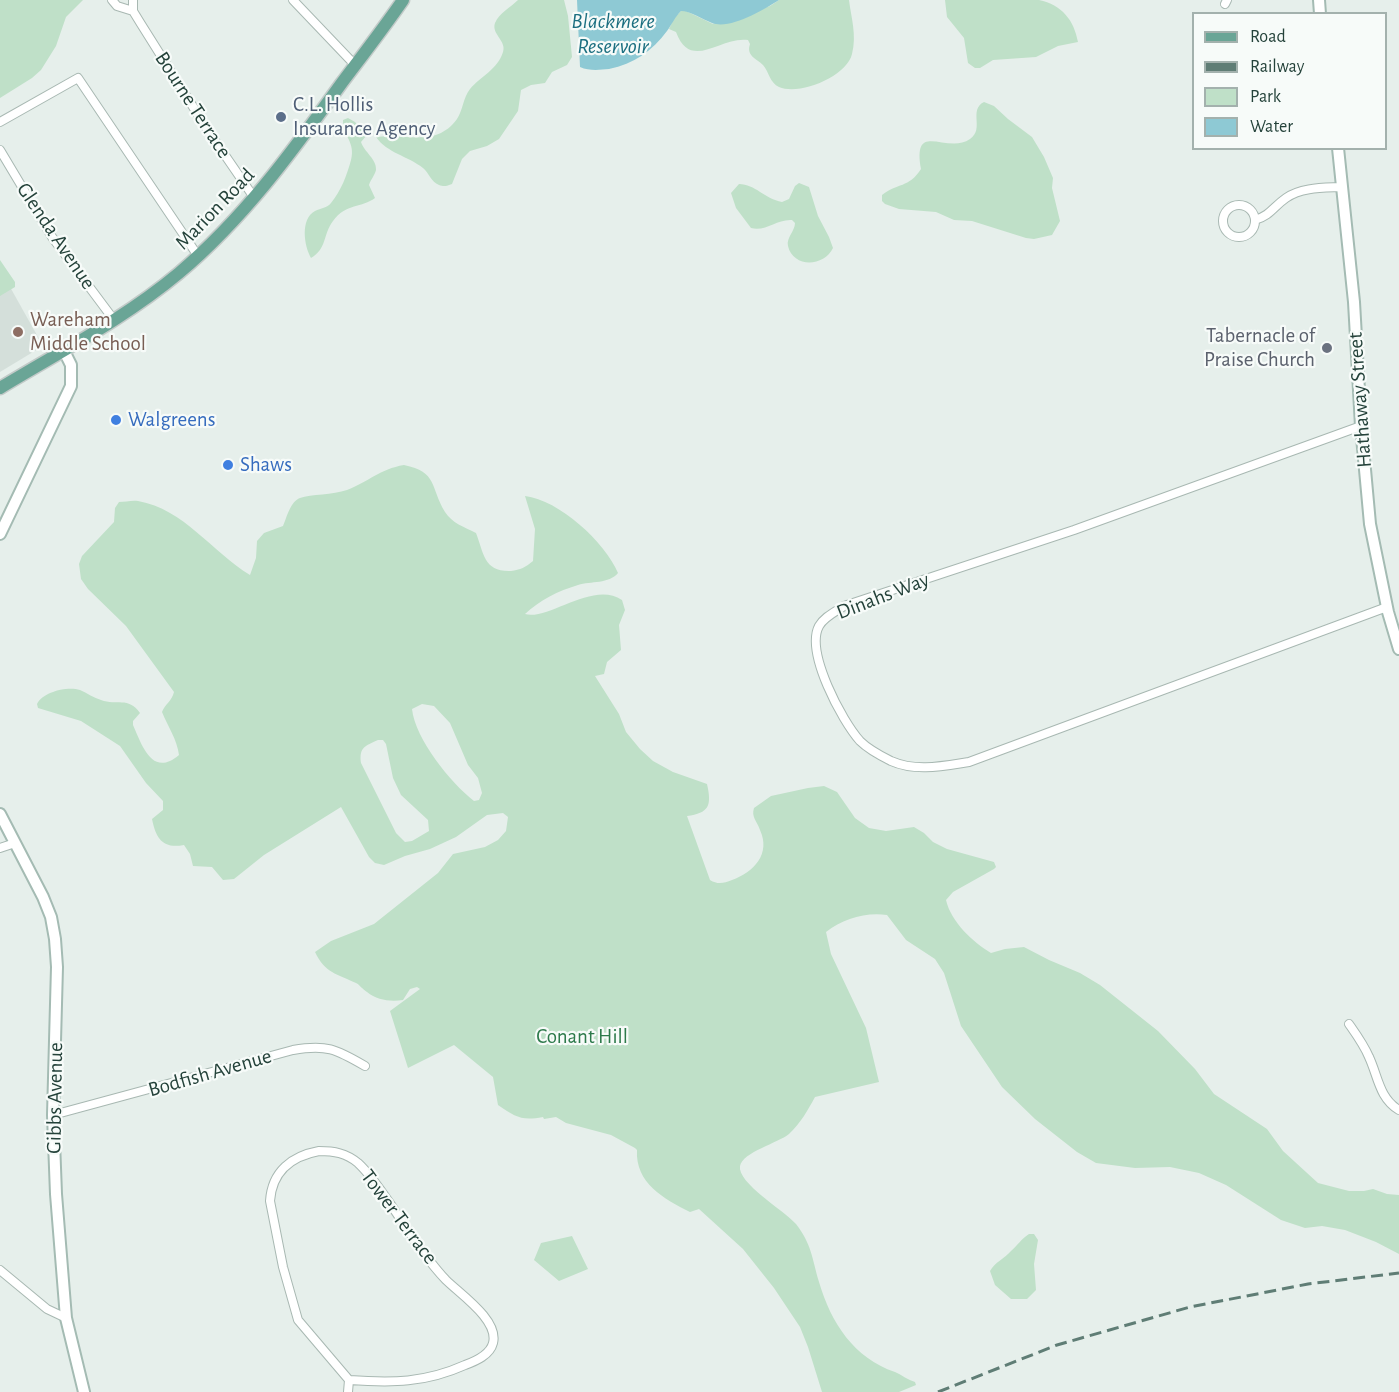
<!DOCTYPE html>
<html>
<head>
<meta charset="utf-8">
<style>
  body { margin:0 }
  #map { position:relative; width:1399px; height:1392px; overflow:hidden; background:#e6efeb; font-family:"Alegreya Sans",sans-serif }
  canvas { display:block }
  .legend { position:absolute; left:1192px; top:12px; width:195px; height:138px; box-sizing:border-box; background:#f7fbf9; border:2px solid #a3b1ad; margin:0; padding:8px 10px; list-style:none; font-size:18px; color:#24423a }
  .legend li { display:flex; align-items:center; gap:12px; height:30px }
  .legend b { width:30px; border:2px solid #a3b1ad }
</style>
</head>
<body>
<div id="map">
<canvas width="1399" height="1392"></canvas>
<ul class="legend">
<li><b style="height:8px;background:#6aa596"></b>Road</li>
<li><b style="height:8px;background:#5f7d75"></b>Railway</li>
<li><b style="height:16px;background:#bfe0c8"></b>Park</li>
<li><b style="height:16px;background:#8ec9d4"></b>Water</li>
</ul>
</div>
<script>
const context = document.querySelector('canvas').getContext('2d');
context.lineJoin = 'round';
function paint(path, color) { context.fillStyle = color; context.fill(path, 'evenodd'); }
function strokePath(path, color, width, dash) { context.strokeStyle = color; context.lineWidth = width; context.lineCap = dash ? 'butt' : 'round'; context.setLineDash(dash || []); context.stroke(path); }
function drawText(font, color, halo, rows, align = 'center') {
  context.font = font + ' "Alegreya Sans",sans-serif'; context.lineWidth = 4.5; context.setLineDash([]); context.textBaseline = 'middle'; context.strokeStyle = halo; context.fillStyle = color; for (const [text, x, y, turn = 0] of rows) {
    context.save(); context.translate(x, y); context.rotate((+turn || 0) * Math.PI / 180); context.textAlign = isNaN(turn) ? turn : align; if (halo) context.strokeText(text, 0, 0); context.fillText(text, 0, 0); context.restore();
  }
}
const built = new Path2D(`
  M0,269L43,346L0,372Z`);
const green = new Path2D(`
  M0,0H83L66,17L56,46L41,70L32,78L0,98Z
  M518,0H564L568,16L572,57L567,65L552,72L545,83L531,85L521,90L518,111L499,139L487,146L470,151L462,159L452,184C447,186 444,187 439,185C431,182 429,173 423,168C408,156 387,153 376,137C406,133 436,148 457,119C463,110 463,98 470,89C480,77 498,69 503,52C507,41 491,34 495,23C499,13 511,7 518,0Z
  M779,0H849C851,17 857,35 852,54C847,76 800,96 779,87C770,83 769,72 763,65C756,58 746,56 750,44L748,40C720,36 691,72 676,32L669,29L674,18L681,11H686L713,24L770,6Z
  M945,0H1039C1062,5 1074,20 1078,42L1058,46L1036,57L993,60L980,68H975L968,63L964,38L947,17Z
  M984,102L994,106L1008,119L1032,137L1044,157L1053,178L1052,188L1060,221L1052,235L1034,239L1026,238L972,221L954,220L936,212L899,209L885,204L882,201V195C897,183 909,188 921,169C912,119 947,155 970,139C985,129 968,110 984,102Z
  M348,118L355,122L367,135L361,142C364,152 377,159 376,170C375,175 371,179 369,185L375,198C362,208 346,203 333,221C323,234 327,249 311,258C304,246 300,219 315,211C321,208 327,208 331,203C341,191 347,175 351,160C356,142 342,135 343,120Z
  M799,183L809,187L818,216L829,237L833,248C824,267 793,268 788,246C786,238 795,231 795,223L792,220C776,219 766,232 751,228L736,208L731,193L739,184C755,184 765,199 782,202L789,199L795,186Z
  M0,260L15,282V287L0,296Z
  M404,465C438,472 430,487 445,512C452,523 464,527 476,533C484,554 484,572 511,571C520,570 526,567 533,561L535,529L525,496C559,500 605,542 618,573C609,584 591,581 578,585C558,591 540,600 525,614C548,621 593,580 622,600L625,610L619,625L621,650L607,662L604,674L595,676L619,714L626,732L640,749L653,761L673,772L707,784C712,806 709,813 687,816L710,880C718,885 724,883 732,880C754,872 771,854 760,830C757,821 751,817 754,808L771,796L808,788L824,786L837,792L855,818L869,828L886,831L914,827L924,833L933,842L947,849L994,862L996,867L994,869L953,892L946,900C951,922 973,942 991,953L1005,949L1024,947L1049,960L1080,973L1100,985L1158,1031L1195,1069L1214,1094L1267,1129L1283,1151L1318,1183L1349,1191H1364L1373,1189L1387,1194L1399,1195V1254L1376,1242L1345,1230L1322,1226L1305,1228L1281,1220L1226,1185L1199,1173L1170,1167L1135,1168L1096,1163L1077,1152L1035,1119L1002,1087L961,1026L944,973L935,959L906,940L887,915C865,912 843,919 826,932L831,954L866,1028L879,1082L815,1097C808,1110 800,1124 789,1134C778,1143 743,1152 740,1166C737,1183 785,1211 796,1224C812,1245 812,1258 819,1282C831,1323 854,1358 895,1372C902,1375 908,1380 915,1382L916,1385L899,1392H822L808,1347L800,1327L774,1288L743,1249L699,1209L690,1212C664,1199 635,1183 637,1150L635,1148L611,1135L566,1123L556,1117L544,1119L543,1117C521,1121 516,1117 498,1105L493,1077L454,1045L408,1068L390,1011L420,989L417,987L410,989L403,1000C390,1002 377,1000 367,992C362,989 360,985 356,983C337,974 325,973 315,952L331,941L374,924L438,873L453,854L485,847L498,840L506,831L508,817L503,813L487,815L456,837L430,849L405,856L384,865L375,863L369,857L341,807L264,855L234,879L223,880L212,867L193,866L190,854L184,845C163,849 156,839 152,819L163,810V801L146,783L120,746L81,721L38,708L37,704C43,692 67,686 80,690C87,693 94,698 101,700C117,706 128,696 140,713L133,721V725C142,745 152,778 179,755C177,739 168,727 162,712C165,704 172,701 174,692L126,626L88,589L81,579L79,564L82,556L114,522L115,508L119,502C125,502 132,500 138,501C184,509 212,552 250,575L256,558L257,541L264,533L283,526C287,517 290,502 300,498C311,494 333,495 347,490C368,482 380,469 404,465ZM422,704L434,706L450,723L468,765L478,778L482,793L479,800L474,801C451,783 415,739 412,709ZM378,740H383L386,744L393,778L401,795L428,820L429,831L412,841L405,842L396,833L361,763C359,747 365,746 378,740Z
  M1029,1234H1034L1038,1240L1034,1264L1036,1290L1027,1299H1011L995,1285L990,1271C995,1262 1004,1259 1011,1251C1018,1245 1021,1239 1029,1234Z
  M572,1236L588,1269L559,1281L534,1260L541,1243Z`);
const water = new Path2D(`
  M577,0H779C763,10 730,30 712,23C702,19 690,11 681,11C675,17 672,24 667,31C652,51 634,64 609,69C599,70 589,71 580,67Z`);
const street = new Path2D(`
  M112,0L117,6L133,11
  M133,0V11L141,24L207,129L255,199
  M293,0L355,65
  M1225,4L1227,0
  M0,122L78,78L198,256
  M0,150L52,237L114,320
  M1223 221a16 16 0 1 1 32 0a16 16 0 1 1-32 0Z
  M1255,220C1271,215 1273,207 1286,198C1302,187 1324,188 1342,187
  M1361,426L1074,530L844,606C835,612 824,617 819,626C805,652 842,721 860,741C867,748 881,756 891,761C916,772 943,766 969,762L1387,607
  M0,848L15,843
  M1349,1024C1356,1034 1364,1045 1369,1057C1378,1076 1379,1098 1399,1110
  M53,1115L293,1050C326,1044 336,1049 365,1066
  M319,1151C334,1151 346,1153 358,1163C370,1174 379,1188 389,1202C407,1228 424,1257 446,1280C460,1294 499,1320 493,1343C490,1355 476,1361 465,1365C425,1383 392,1383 349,1380L298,1320L283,1267L270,1201C272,1171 292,1156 319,1151Z
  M0,1270L47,1309L66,1318
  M348,1392L349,1380`);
const secondary = new Path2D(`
  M1319,0L1320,14
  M1338,148L1354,302L1361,426L1370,524L1388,612L1399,649
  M0,534L71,386V365L64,351
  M0,814L43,897L51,917L55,939L57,967L53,1115L56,1194L66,1318L84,1392`);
const primary = new Path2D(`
  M0,388C61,351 124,319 179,273C244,218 292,152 341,84C362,56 383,29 403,0`);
const rail = new Path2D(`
  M938,1392L1057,1345L1190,1307L1308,1284L1399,1273`);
const markers = [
  [281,117,6,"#5c6f8a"],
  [18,332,6,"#8d6e63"],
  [1327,348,6,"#6b7280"],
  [116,420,6,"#3f7fe0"],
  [228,465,6,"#3f7fe0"]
];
const streetNames = [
  ["Bourne Terrace",193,105,57],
  ["Marion Road",215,209,-46],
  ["Glenda Avenue",56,236,56],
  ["Hathaway Street",1360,400,-94],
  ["Dinahs Way",883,596,-21],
  ["Bodfish Avenue",210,1073,-16],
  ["Gibbs Avenue",55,1098,-89],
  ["Tower Terrace",399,1217,53]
];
const serviceNames = [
  ["C.L. Hollis",293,105],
  ["Insurance Agency",293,129]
];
const educationNames = [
  ["Wareham",30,320],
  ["Middle School",30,344]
];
const worshipNames = [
  ["Tabernacle of",1315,336],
  ["Praise Church",1315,360]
];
const shopNames = [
  ["Walgreens",128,420],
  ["Shaws",240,465]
];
const parkNames = [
  ["Conant Hill",582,1037]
];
const waterNames = [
  ["Blackmere",613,21],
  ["Reservoir",613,46]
];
paint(built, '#d4dfda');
paint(green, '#bfe0c8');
paint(water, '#8ec9d4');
strokePath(street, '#a8b8b2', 10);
strokePath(secondary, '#a4bbb3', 14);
strokePath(primary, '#c2cac8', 15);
strokePath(street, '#fff', 8);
strokePath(secondary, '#fff', 10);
strokePath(primary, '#6aa596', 12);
strokePath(rail, '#5f7d75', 3, [12, 6]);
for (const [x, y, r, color] of markers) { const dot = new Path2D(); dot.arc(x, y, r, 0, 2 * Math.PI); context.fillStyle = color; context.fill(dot); strokePath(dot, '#f7fbf9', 2); }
drawText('21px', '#24423a', '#f7fbf9', streetNames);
drawText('21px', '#4e5e75', '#f7fbf9', serviceNames, 'left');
drawText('21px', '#785e54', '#f7fbf9', educationNames, 'left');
drawText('21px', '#5b616d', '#f7fbf9', worshipNames, 'right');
drawText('21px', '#366cbe', '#f7fbf9', shopNames, 'left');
drawText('21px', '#2d7a4b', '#f7fbf9', parkNames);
drawText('italic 22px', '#1c6f80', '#f7fbf9', waterNames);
</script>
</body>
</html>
